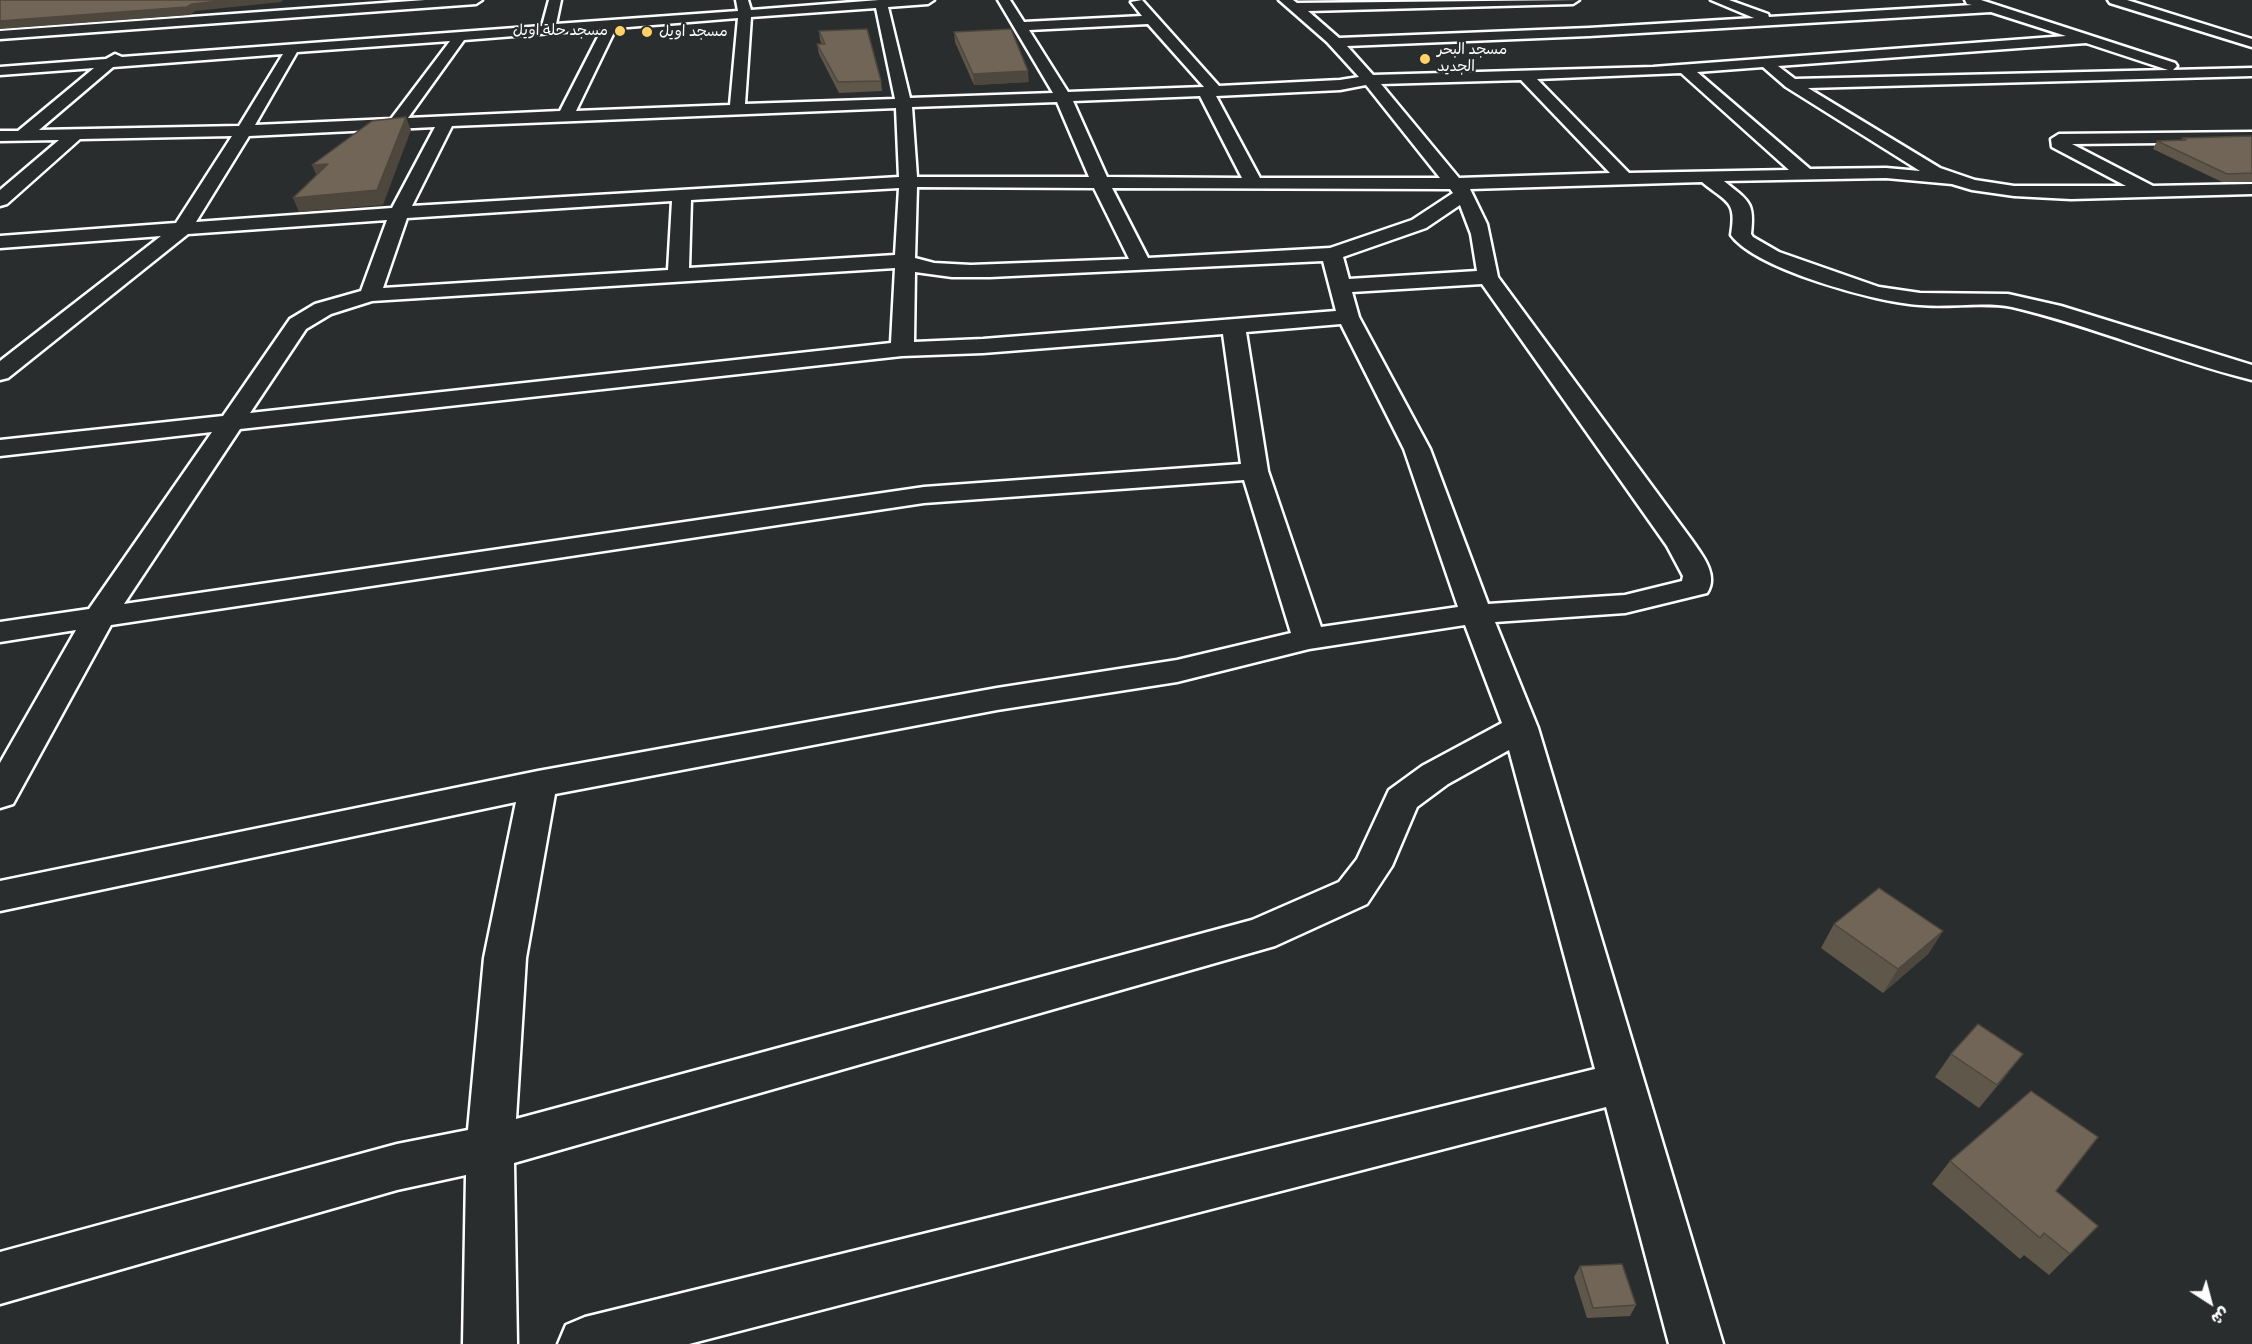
<!DOCTYPE html>
<html>
<head>
<meta charset="utf-8">
<style>
  body { margin:0 }
  #map { position:relative; width:2252px; height:1344px; overflow:hidden; background:#2a2d2e; font-family:Delius,"Playpen Sans Arabic",sans-serif }
  canvas { display:block }
  .north { position:absolute; left:2180px; top:1272px; width:60px; height:60px; -webkit-text-stroke:4px #2a2d2e; paint-order:stroke; rotate:144deg; font-size:16px; font-weight:700; line-height:24px; text-align:center; color:#fff }
  .north::after { content:''; display:block; margin:auto; width:21px; height:27px; background:#fff; clip-path:polygon(50% 0,100% 100%,50% 72%,0 100%) }
</style>
</head>
<body>
<div id="map">
<canvas width="2252" height="1344"></canvas>
<div class="north">ش</div>
</div>
<script>
const context = document.querySelector('canvas').getContext('2d');
context.lineJoin = 'round';
function strokePath(path, color, width, dash) { context.strokeStyle = color; context.lineWidth = width; context.lineCap = dash ? 'butt' : 'round'; context.setLineDash(dash || []); context.stroke(path); }
function paint(path, color) { context.fillStyle = color; context.fill(path, 'evenodd'); }
function drawText(font, color, halo, rows, align = 'center') {
  context.font = font + ' Delius,"Playpen Sans Arabic",sans-serif'; context.lineWidth = 4.5; context.setLineDash([]); context.textBaseline = 'middle'; context.strokeStyle = halo; context.fillStyle = color; for (const [text, x, y, turn = 0] of rows) {
    context.save(); context.translate(x, y); context.rotate((+turn || 0) * Math.PI / 180); context.textAlign = isNaN(turn) ? turn : align; if (halo) context.strokeText(text, 0, 0); context.fillText(text, 0, 0); context.restore();
  }
}
const minor = new Path2D(`
  M425,0H482L476,4L0,39V31Z
  M549,0H561L556,24L738,11L736,0H748L751,10L879,0H934L928,4L888,7L910,98L1053,93L998,0H1010L1024,22L1142,16L1131,2L1142,0L1219,86L1340,80L1359,77L1327,42L1279,0H1293L1297,3L1579,0L1573,4L1308,11L1339,38L1589,28L1754,18L1711,0H1729L1768,14L1769,17L1972,5L1967,4L1965,0H1981L2175,63L2177,66L2173,70L2252,68V76L1808,88L1940,168L1975,180L2014,186H2126L2052,147L2051,139L2059,134L2252,132V142L2072,144L2153,186L2252,184V194L2071,199L2014,196L1972,190L1952,184L1886,178L1724,181C1748,201 1755,201 1751,234L1753,237L1779,252L1879,287L1920,293L2008,294L2061,306L2252,365V380C2171,360 2093,326 2012,307C1983,301 1950,308 1920,305C1878,303 1755,269 1731,235C1737,200 1727,203 1702,182L1470,189L1487,224L1498,277L1691,539C1702,555 1719,575 1707,593L1625,613L1495,622L1538,728L1723,1344H1669L1606,1107L689,1344H558L566,1325L585,1317L1595,1069L1509,750L1448,784L1417,807L1392,866L1367,904L1275,946L514,1163L517,1344H463L466,1175L397,1190L0,1304V1252L397,1144L468,1130L484,958L516,802L0,911V881L538,771L997,688L1177,660L1291,633L1244,480L924,503L111,625L13,804L0,808V763L76,630L0,642V622L89,609L212,432L0,456V440L223,416L290,319L315,304L361,291L387,220L188,234L8,378L0,380V361L161,236L0,248V236L176,223L232,136L80,139L7,204L0,206V190L59,140L0,141V131H18L94,68L0,75V67L106,59L115,54L122,57L542,26ZM876,8L895,99L745,104L751,17ZM1991,12L2066,36L1653,67L1373,75L1347,46L1589,36ZM738,18L730,105L576,111L616,28ZM1148,24L1204,87L1068,92L1029,30ZM602,29L560,111L408,118L464,40ZM450,41L391,119L255,125L297,52ZM2086,43L2168,70L1795,79L1778,66ZM283,54L239,126L39,130L113,67ZM1763,67L1786,87L1920,171L1886,168L1810,169L1697,72ZM1681,73L1789,170L1629,173L1537,79ZM1521,80L1610,173L1459,178L1381,84ZM1366,85L1440,178H1260L1216,96L1340,90ZM1200,96L1242,178L1107,177L1073,101ZM1057,102L1089,177H917L912,107ZM896,108L899,177L412,206L452,126ZM435,127L392,208L196,222L249,136ZM917,187L1094,188L1129,259L971,265L934,263L915,258ZM899,188L895,255L689,268L691,200ZM1112,188L1450,189L1453,193L1412,220L1330,248L1148,258ZM672,201L668,270L383,288L407,218ZM1460,205L1471,234L1477,271L1349,279L1343,257L1426,228ZM1323,261L1336,311L983,339L914,342L915,272L952,277H990ZM895,268L891,343L250,413L306,329L331,314L372,301ZM1482,284L1667,546L1683,576L1682,581L1625,595L1488,604L1430,449L1359,317L1352,292ZM1341,324L1404,449L1458,607L1321,627L1268,471L1246,332ZM1223,334L1241,464L924,487L124,604L240,429L902,356L983,353ZM1465,625L1502,723L1422,766L1389,790L1357,859L1339,882L1252,920L516,1119L526,958L555,794L997,710L1177,682L1309,649Z
  M2108,0H2127L2252,39V47L2110,3Z`);
const wall = new Path2D(`
  M819,31L881,81L882,91L839,93L819,54L817,44H822L820,40Z
  M954,32L1029,82L974,85L955,42Z
  M2252,136V182H2222L2153,149L2157,141L2182,140V138Z
  M1834,924L1943,931L1928,954L1883,993L1821,948Z
  M1951,1054L2005,1077L1979,1108L1935,1077Z
  M1950,1161L2056,1191L2098,1226L2049,1275L2024,1255L2020,1259L1932,1184Z
  M1580,1266L1636,1305L1630,1316L1587,1318L1574,1277Z`);
const shadedWall = new Path2D(`
  M228,0H283L281,2L195,11L190,15L0,29V21Z
  M1028,71L1029,82L974,85L973,74Z
  M406,117L411,130L383,205L299,212L293,198Z
  M328,164L318,179L312,165Z
  M1943,931L1928,954L1883,993L1898,969Z
  M2023,1054L2005,1077L1979,1108L1997,1085Z`);
const building = new Path2D(`
  M0,0H228L192,4L187,7L0,21Z
  M867,29L881,81L838,82L817,44H825L819,31Z
  M1011,29L1028,71L973,74L954,32Z
  M406,117L377,190L293,198L328,164L312,165L372,121Z
  M2252,136V173L2227,174L2157,141L2186,140L2182,138Z
  M1879,888L1943,931L1898,969L1834,924Z
  M1978,1024L2023,1054L1997,1085L1951,1054Z
  M2031,1091L2098,1137L2056,1191L2098,1226L2070,1254L2044,1233L2040,1238L1950,1161Z
  M1622,1264L1636,1305L1593,1308L1580,1266Z`);
const markers = [
  [620,31,6,"#ffd166"],
  [647,32,6,"#ffd166"],
  [1425,59,6,"#ffd166"]
];
const farPoinames = [
  ["مسجد حلة اويل",608,31,"right"],
  ["مسجد اويل",659,32],
  ["مسجد البحر",1437,50],
  ["الجديد",1437,67]
];
strokePath(minor, '#fff', 5);
paint(minor, '#2a2d2e');
paint(wall, '#60574b');
paint(shadedWall, '#4e473d');
paint(building, '#706557');
strokePath(building, '#4e473d', 1.5);
for (const [x, y, r, color] of markers) { const dot = new Path2D(); dot.arc(x, y, r, 0, 2 * Math.PI); context.fillStyle = color; context.fill(dot); strokePath(dot, '#2a2d2e', 2); }
drawText('15px', '#fff', '#2a2d2e', farPoinames, 'left');
</script>
</body>
</html>
